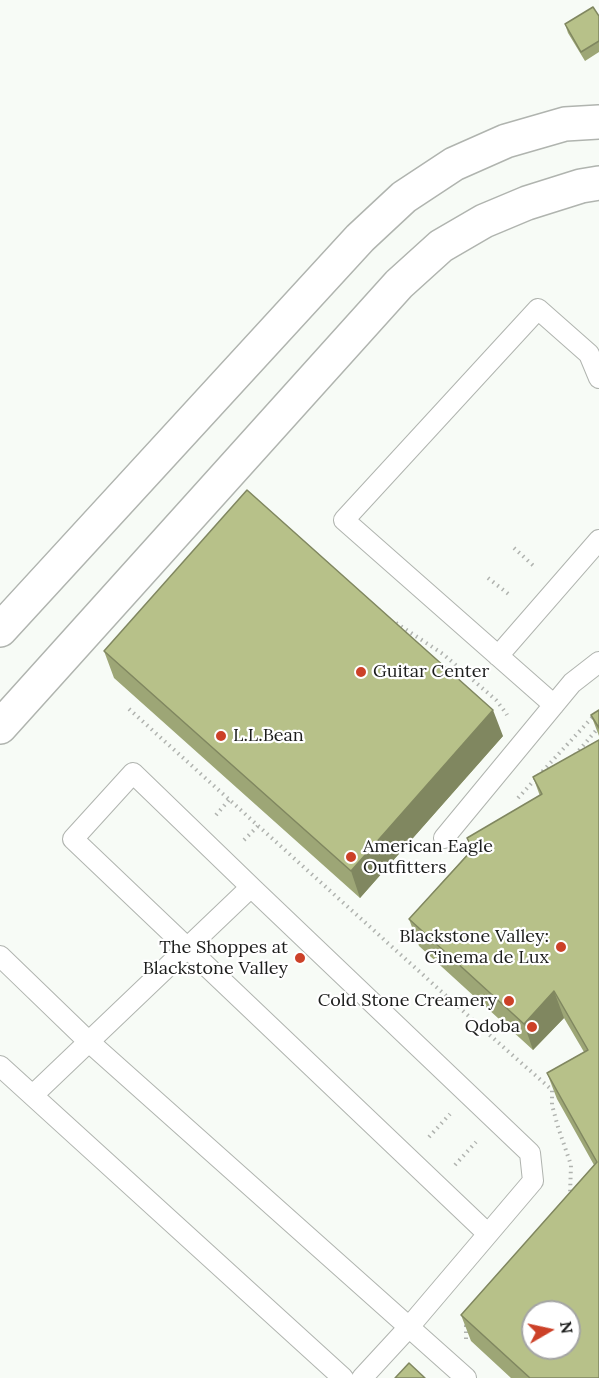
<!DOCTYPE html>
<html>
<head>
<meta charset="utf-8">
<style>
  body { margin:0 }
  #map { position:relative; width:599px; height:1378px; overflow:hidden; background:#f7fbf6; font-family:Lora,serif }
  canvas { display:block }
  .north { position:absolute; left:521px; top:1300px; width:60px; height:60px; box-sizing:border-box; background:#fff; border:2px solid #a4a5a4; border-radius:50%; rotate:81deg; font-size:16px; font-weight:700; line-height:24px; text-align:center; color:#1c1d1c }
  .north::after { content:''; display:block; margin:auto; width:21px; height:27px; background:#cc4128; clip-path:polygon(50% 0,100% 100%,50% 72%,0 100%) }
</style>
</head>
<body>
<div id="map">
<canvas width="599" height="1378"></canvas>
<div class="north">N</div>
</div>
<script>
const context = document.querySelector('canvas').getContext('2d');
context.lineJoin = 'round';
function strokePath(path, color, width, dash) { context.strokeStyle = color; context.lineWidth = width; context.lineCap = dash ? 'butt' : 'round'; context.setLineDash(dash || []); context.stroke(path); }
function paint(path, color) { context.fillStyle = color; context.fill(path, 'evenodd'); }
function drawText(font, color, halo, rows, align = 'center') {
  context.font = font + ' Lora,serif'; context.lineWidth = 4.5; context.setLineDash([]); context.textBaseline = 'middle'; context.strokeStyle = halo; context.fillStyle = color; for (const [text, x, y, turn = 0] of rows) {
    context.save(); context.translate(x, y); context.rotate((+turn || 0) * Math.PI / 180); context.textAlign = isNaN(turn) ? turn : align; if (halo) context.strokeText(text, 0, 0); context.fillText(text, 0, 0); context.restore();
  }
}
const path = new Path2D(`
  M514,548L536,568
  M488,578L511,596
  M396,623L443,654L496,700L506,713L507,715
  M129,709L484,1030L552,1090V1105L558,1127L571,1165L570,1195
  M575,755L599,727
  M518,798L599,710
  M216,815L229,800
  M244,840L258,826
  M429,1137L450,1114
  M455,1165L476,1142
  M466,1339V1326L468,1323`);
const service = new Path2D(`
  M498,656L599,540
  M554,705L344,520L538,309L589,354L599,378
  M444,838L572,683L599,662
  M251,887L133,773L73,839L488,1234
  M0,956L88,1041L466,1378
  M0,1066L343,1378
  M33,1095L251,887L530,1153L533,1181L409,1327L362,1378`);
const minor = new Path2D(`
  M0,630L360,238L404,197L454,164L506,141L565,124L599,122
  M0,727L399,284L441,246L484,221L527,203L581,186L599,183`);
const wall = new Path2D(`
  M599,16V52L585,61L568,33L565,24Z
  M104,651L503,736L360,898L114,678Z
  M599,710V736L591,715Z
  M599,740V1378H511L471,1341L461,1315L594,1165L557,1099L547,1073L584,1052L564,1018L533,1050L419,946L409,919L471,850L467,838L540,796L533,777Z`);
const shadedWall = new Path2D(`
  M493,710L503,736L360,898L351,871Z
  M554,991L564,1018L533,1050L524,1024Z`);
const building = new Path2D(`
  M593,7L599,16V41L581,52L565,24Z
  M247,490L493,710L351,871L104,651Z
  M599,710V728L591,715Z
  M599,740V1378H530L461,1315L597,1162L547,1073L588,1050L554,991L524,1024L409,919L473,849L467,838L542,794L533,777ZM533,1312H569V1348H533Z
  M409,1363L425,1378H395Z`);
const markers = [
  [361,672,6,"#cc4128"],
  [221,736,6,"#cc4128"],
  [351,857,6,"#cc4128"],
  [561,947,6,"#cc4128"],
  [300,958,6,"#cc4128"],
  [509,1001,6,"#cc4128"],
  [532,1027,6,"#cc4128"]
];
const poiNames = [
  ["Guitar Center",373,672,"left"],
  ["L.L.Bean",233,736,"left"],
  ["American Eagle",363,847,"left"],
  ["Outfitters",363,868,"left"],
  ["Blackstone Valley:",549,937],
  ["Cinema de Lux",549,958],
  ["The Shoppes at",288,948],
  ["Blackstone Valley",288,969],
  ["Cold Stone Creamery",497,1001],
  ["Qdoba",520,1027]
];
strokePath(service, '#b0b4af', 22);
strokePath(minor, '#b0b4af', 36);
strokePath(path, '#b0b3af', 4, [1.5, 4.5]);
strokePath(service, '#fff', 20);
strokePath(minor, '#fff', 33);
paint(wall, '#9da676');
paint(shadedWall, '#808760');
paint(building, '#b7c189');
strokePath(building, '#808760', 1.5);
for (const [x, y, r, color] of markers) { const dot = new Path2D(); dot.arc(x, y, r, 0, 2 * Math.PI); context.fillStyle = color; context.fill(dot); strokePath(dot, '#fff', 2); }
drawText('18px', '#1c1d1c', '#fff', poiNames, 'right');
</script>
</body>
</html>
